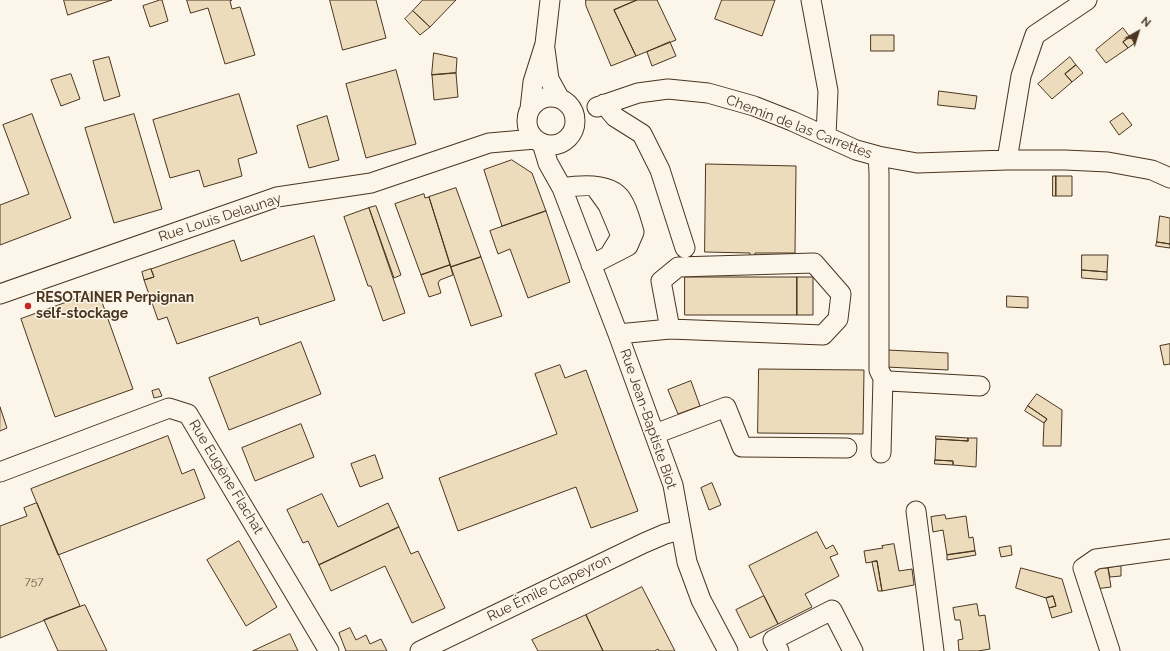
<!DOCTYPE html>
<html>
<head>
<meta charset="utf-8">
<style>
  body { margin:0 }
  #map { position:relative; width:1170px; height:651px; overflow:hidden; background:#fbf6e9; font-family:Raleway,sans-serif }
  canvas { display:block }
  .north { position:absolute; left:1118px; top:12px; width:40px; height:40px; -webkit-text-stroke:3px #fbf6e9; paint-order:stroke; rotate:39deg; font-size:11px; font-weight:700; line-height:16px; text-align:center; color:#4a3520 }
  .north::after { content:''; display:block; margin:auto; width:14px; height:18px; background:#4a3520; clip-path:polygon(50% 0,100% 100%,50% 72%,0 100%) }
</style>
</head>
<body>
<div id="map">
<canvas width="1170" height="651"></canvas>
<div class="north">N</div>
</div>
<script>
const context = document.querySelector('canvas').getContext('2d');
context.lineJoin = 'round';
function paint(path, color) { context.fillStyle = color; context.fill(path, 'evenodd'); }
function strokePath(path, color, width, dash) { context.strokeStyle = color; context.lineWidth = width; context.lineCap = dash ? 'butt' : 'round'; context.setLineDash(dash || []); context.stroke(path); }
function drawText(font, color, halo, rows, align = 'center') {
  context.font = font + ' Raleway,sans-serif'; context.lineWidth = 3; context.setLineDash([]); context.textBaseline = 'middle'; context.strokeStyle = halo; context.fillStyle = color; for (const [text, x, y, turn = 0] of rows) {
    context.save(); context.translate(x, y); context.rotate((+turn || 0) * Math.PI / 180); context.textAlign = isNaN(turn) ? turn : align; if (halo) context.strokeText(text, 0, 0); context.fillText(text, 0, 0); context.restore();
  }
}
const building = new Path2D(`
  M64,0H112L68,15Z
  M160,0H162L168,21L150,27L143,6Z
  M187,0H232L230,1L232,9L240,7L255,55L225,64L208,8L191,13Z
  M330,0H376L386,38L343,50Z
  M423,0H456L430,27L413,11Z
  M586,0H637L614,10L636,56L611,66L586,6Z
  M637,0H657L676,40L636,56L614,10Z
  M722,0H775L762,36L715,19Z
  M413,11L430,27L420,35L405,19Z
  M1123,28L1130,37L1123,42L1128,48L1106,63L1096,50Z
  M871,35H894V51H871Z
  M1130,37L1135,43L1128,48L1123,42Z
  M670,42L676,56L652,66L647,52Z
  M434,53L457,58L456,73L432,75Z
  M109,57L120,96L104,101L93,61Z
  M1070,57L1076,65L1065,74L1072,82L1052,99L1038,84Z
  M1076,65L1083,73L1072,82L1065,74Z
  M396,70L416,144L366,158L346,84Z
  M456,73L458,97L434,100L432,75Z
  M71,74L80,99L61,106L51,80Z
  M939,91L977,96L975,109L938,105Z
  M239,94L257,153L238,159L242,176L204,187L199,170L170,178L153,120Z
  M1123,113L1132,125L1119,135L1110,122Z
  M32,114L71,218L0,245V205L29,194L3,125Z
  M134,114L162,209L114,223L85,128Z
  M327,116L339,160L309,168L297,126Z
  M512,160L532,173L546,211L502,226L484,170Z
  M706,164L796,166L795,253H755L754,264H750V253L705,252Z
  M1053,176H1056V196H1053Z
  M1056,176H1072V196H1056Z
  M456,188L481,257L451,267L429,197Z
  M424,194L425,198L429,197L450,265L421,275L395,204Z
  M376,206L401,275L394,278L369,208Z
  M369,208L405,313L383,321L371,286H368L344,217Z
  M546,211L570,282L528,298L510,249L498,254L490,231Z
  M1160,216L1170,218V244L1157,242Z
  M314,236L335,300L260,325L258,317L177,344L167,317L158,320L144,280L154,277L151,269L234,240L241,261Z
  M1157,242L1170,244V248L1156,246Z
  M1082,255H1108L1107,272L1082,270Z
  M481,257L502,316L471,326L451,267Z
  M450,265L453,275L440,280L438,283L441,293L429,297L421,275Z
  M151,269L154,277L144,280L142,272Z
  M1082,270L1107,272V280L1082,278Z
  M685,277H797V315H685Z
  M797,277H813V315H797Z
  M98,291L133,389L55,417L21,319Z
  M1007,296L1028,297V308L1007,307Z
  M301,342L321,394L229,430L209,378Z
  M1170,344V364L1164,365L1160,346Z
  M887,350L948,353V370L886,367Z
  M560,365L565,378L586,370L638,511L591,528L576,487L458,531L439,478L557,434L535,374Z
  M759,369L864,370L863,434L758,433Z
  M691,381L700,406L678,414L668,390Z
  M159,389L162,396L154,398L152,391Z
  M1037,394L1062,410L1061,446H1043L1044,423L1047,419L1028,406Z
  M1028,406L1047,419L1044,423L1025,411Z
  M0,407L7,428L0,431Z
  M301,424L314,457L255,481L242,448Z
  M168,436L182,474L194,469L205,498L58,555L31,489Z
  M936,436L968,438V441L936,439Z
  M968,438H977L976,467L953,465V461L935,460L936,439L968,441Z
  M375,455L383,478L360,487L351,464Z
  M935,460L953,461V465L935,464Z
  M712,483L721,505L709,510L701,488Z
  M322,494L338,527L388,503L399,527L319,565L308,541L303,543L287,510Z
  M37,503L80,606L0,638V526L27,516L24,508Z
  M945,515L946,519L966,516L969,538L973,537L975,551L947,555L943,530L933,532L931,517Z
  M399,527L411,554L418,551L445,608L412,623L385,566L331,591L319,565Z
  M817,532L826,549L833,545L838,554L830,557L839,576L805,594L812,607L778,624L749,566Z
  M239,541L277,607L246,626L207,560Z
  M894,544L899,571L912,569L914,585L882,591L877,561L866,563L864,551L883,548L882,546Z
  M1011,546L1012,555L1001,557L999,548Z
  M975,551L976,555L947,560V555Z
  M877,561L882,591H878L872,562Z
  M1121,566V576L1110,577L1108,568Z
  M1021,568L1062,579L1072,612L1052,618L1049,608L1056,606L1053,596L1046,598L1016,588Z
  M1098,568H1108L1111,587L1095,589L1092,578Z
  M642,587L675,651H659L658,649L655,651H603L586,615Z
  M764,596L778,624L750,638L736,610Z
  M1053,596L1056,606L1049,608L1046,598Z
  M977,604L979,616L985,615L990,649L978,651H959L958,640L963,639L960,620H955L953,608Z
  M85,605L107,651H58L44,620Z
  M586,615L603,651H538L532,640Z
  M350,628L356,640L366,635L370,644L381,639L387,651H346L339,633Z
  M290,634L298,651H253Z`);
const minor = new Path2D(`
  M811,0L828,91L826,136
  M545,49L549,79L560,99
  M527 121a24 24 0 1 1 48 0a24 24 0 1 1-48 0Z
  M604,104L615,117L642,134L660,170L685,248
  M597,107L638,93L668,89L708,93L754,106L792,121L856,150L878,156L917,163L1007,160H1065L1108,162L1152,170L1170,178
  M530,109L533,82L545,44L550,0
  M542,143L548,163L562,188L618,334L673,485L687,562L701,600L728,651
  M878,156L879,173V370L883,378L889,381L980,386
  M1007,160L1021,76L1035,35L1087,0
  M595,187L608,205L621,236L610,254
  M562,188C580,185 611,182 622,200C628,209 631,222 634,232L628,246L591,265
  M0,294L277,197L371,183L489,143L535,139
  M618,334L670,329L823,335L838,319L841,294L814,263L678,267L661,281L670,329
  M655,434L726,407L742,447L847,448
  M881,453L883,378
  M0,472L169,408L188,414L329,651
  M916,511L934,651
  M420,651L644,543L665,534L680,530
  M779,651L773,640L832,610L853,651
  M1110,651L1083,568L1096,559L1170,549`);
const markers = [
  [28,306,4,"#c62828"]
];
const numberNames = [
  ["757",34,581]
];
const streetNames = [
  ["Chemin de las Carrettes",799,127,21],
  ["Rue Louis Delaunay",220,218,-18],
  ["Rue Jean-Baptiste Biot",648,419,71],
  ["Rue Eugène Flachat",226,477,59],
  ["Rue Émile Clapeyron",549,588,-26]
];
const poiNames = [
  ["RESOTAINER Perpignan",36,298],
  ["self-stockage",36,314]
];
paint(building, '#ecdcbc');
strokePath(building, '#4a3520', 1);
strokePath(minor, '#4a3520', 21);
strokePath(minor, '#fbf6e9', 19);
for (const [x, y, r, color] of markers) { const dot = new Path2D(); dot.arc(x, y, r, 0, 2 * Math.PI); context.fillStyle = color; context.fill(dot); strokePath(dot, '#fbf6e9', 1.5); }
drawText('12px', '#725f47', null, numberNames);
drawText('14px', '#4a3520', '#fbf6e9', streetNames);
drawText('bold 14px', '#4a3520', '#fbf6e9', poiNames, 'left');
</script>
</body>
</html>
